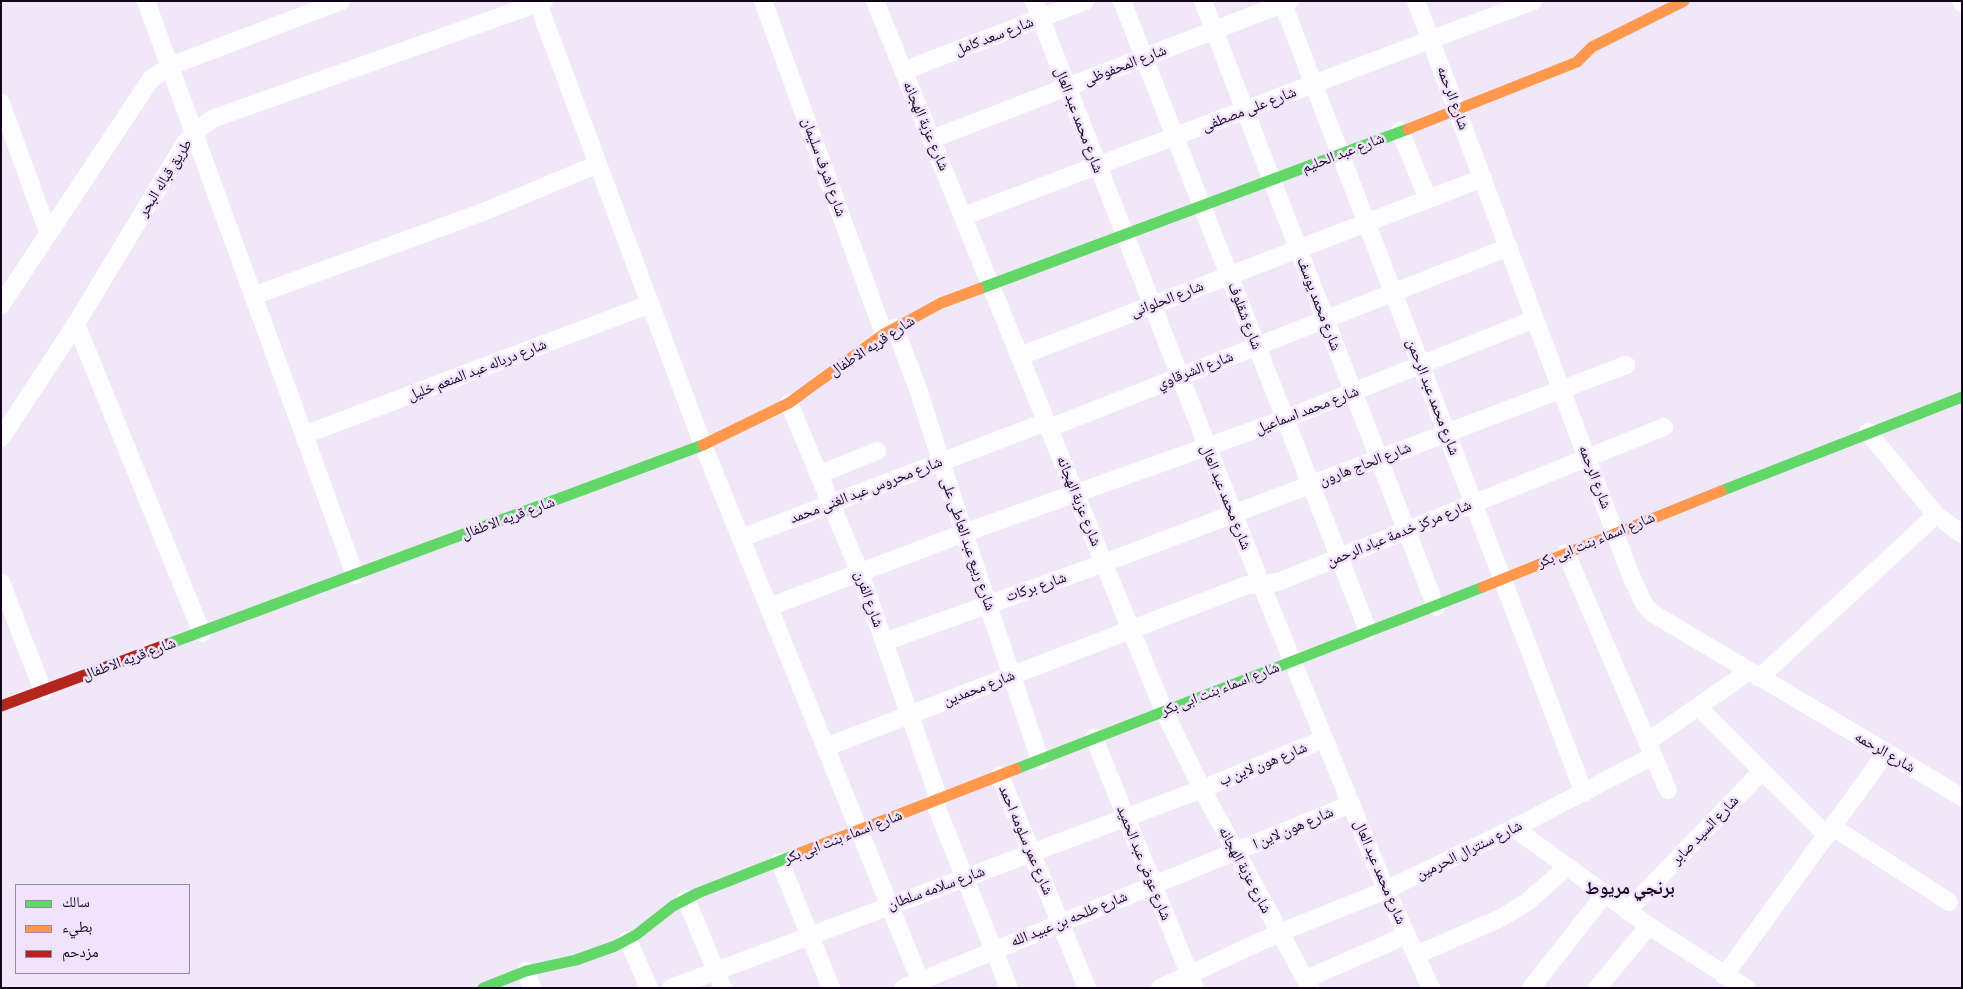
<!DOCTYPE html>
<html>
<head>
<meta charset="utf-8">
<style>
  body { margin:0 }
  #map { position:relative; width:1963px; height:989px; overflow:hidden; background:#f0e8f8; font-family:"Crimson Pro","Noto Naskh Arabic",serif }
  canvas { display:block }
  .frame { position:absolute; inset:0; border:2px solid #12041b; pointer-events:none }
  .legend { position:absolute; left:15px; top:884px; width:175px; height:90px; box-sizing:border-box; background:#f1e2fe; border:1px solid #9889a3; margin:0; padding:6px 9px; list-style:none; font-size:15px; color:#12041b }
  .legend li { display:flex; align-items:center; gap:10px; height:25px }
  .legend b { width:25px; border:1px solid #9889a3 }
</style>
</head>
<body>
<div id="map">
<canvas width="1963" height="989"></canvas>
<div class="frame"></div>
<ul class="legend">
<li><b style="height:6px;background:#63d668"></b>سالك</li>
<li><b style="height:6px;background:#ff974d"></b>بطيء</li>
<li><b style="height:6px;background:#b3261e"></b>مزدحم</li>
</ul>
</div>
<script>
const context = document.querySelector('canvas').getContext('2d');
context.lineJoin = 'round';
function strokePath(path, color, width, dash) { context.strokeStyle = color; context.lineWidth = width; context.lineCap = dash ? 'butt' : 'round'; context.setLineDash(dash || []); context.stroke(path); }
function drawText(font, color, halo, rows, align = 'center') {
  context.font = font + ' "Crimson Pro","Noto Naskh Arabic",serif'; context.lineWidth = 5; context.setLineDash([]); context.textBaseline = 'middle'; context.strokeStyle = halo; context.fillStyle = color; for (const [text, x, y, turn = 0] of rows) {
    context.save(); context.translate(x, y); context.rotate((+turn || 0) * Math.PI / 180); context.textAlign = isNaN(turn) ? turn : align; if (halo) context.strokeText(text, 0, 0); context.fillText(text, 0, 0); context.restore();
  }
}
const street = new Path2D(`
  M146,1L355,575
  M537,1L703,445L923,988
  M763,1L884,334
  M875,1L1164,711L1202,789L1310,988
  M1034,1L1261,584L1386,890L1431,988
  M1122,1L1368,631
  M1203,1L1436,607
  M1282,1L1584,793
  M1416,1L1631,576L1644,604L1652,613L1962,797
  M1961,1L1962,3
  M903,71L1085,1
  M1,103L48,232
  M1400,131L1428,199
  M932,139L1290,1
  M964,216L1533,1
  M253,296L483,212L598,164
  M1,305L151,79L170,66L341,1
  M76,324L202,633
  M895,328L918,389L964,533L1040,760
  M1020,356L1483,178
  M789,403L860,573L939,799
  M1049,428L1509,247
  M1868,432L1936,515L1962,534
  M304,435L650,304
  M1,438L76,324L185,143L194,133L212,119L544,1
  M820,474L877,451
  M741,538L1046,422
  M1566,553L1668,790
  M1,582L43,691
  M769,607L964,533L1285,419L1535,319
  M884,642L1104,563L1626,365
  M1759,678L1936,515
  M1698,707L1827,836
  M1094,738L1195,988
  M1647,742L1748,672
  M826,747L1247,585L1278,582L1664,427
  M1000,776L1087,988
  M934,801L1009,988
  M1833,827L1949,902
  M1514,828L1649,926L1746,988
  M780,862L831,988
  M686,899L723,988
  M1627,911L1762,771
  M628,940L649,988
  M1416,955L1501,918L1527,902L1566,868
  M526,971L532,988
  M1724,976L1886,753
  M1306,979L1407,935
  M671,988L1202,789L1324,739
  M903,988L1351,804
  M1160,988L1279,933L1386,890L1514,828L1653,756
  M1531,988L1605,894
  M1597,988L1649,926`);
const fast = new Path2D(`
  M979,289L1408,129
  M1721,491L1962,397
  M168,644L703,445
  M1016,769L1483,587
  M483,988L526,971L576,960L615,946L636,935L673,906L698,893L795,855`);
const slow = new Path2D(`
  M1408,129L1577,62L1592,47L1684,1
  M703,445L789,403L884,334L941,303L979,289
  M1483,587L1721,491
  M795,855L1016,769`);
const jam = new Path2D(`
  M1,706L168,644`);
const streetNames = [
  ["شارع سعد كامل",994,36,-21],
  ["شارع المحفوظى",1125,65,-21],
  ["شارع الرحمه",1453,98,70],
  ["شارع على مصطفى",1249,109,-21],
  ["شارع محمد عبد العال",1079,120,69],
  ["شارع عزبة الهجانه",926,126,67],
  ["شارع عبد الحليم",1343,153,-21],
  ["شارع اشرف سليمان",824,167,70],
  ["طريق قباله البحر",165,178,-58],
  ["شارع الحلوانى",1167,299,-21],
  ["شارع محمد يوسف",1319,304,69],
  ["شارع شقلوف",1245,316,69],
  ["شارع قريه الاطفال",872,346,-33],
  ["شارع درباله عبد المنعم خليل",477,370,-21],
  ["شارع الشرقاوي",1195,370,-21],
  ["شارع محمد عبد الرحمن",1433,397,69],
  ["شارع محمد اسماعيل",1307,410,-21],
  ["شارع الحاج هارون",1365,464,-21],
  ["شارع الرحمه",1595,477,69],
  ["شارع محروس عبد الغنى محمد",866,490,-21],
  ["شارع محمد عبد العال",1226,497,68],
  ["شارع عزبة الهجانه",1079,501,68],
  ["شارع قريه الاطفال",508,518,-20],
  ["شارع مركز خدمة عباد الرحمن",1399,533,-22],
  ["شارع اسماء بنت ابى بكر",1596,540,-22],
  ["شارع ربيع عبد العاطى على",968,544,71],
  ["شارع بركات",1036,587,-19],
  ["شارع الفرن",869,599,70],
  ["شارع قريه الاطفال",129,659,-20],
  ["شارع محمدين",979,688,-21],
  ["شارع اسماء بنت ابى بكر",1220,689,-21],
  ["شارع الرحمه",1885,752,30],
  ["شارع هون لاين ب",1263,764,-22],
  ["شارع هون لاين ا",1293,828,-23],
  ["شارع السيد صابر",1705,830,-46],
  ["شارع اسماء بنت ابى بكر",843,837,-21],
  ["شارع عمر سلومه احمد",1026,840,67],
  ["شارع سنترال الحرمين",1469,850,-26],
  ["شارع عوض عبد الحميد",1144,863,68],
  ["شارع عزبة الهجانه",1245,870,62],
  ["شارع محمد عبد العال",1380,872,67],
  ["شارع سلامه سلطان",936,888,-20],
  ["شارع طلحه بن عبيد الله",1069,919,-22]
];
const quarterNames = [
  ["برنجي مريوط",1630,888]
];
strokePath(street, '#fdfcfe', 18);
strokePath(fast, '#63d668', 11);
strokePath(slow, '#ff974d', 11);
strokePath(jam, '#b3261e', 11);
drawText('15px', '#12041b', '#f1e2fe', streetNames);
drawText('bold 18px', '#12041b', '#f1e2fe', quarterNames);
</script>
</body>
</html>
